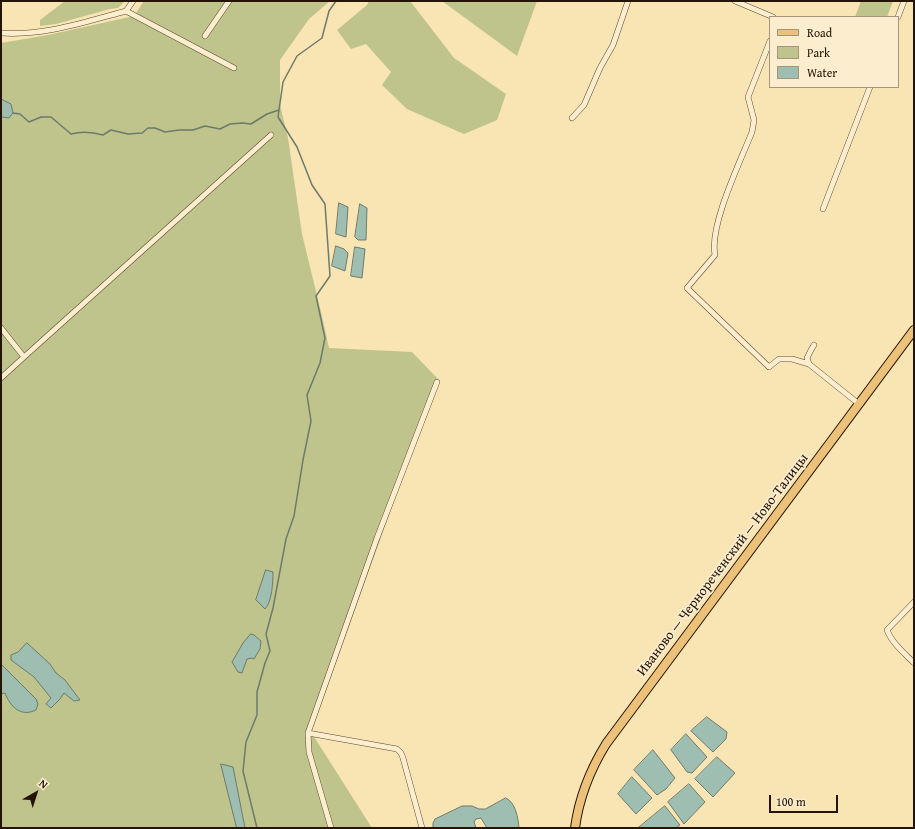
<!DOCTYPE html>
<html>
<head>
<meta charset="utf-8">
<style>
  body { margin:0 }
  #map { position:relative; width:915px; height:829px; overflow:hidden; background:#f9e4b3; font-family:"Gentium Book Plus",serif }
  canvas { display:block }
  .frame { position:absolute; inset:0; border:2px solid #251402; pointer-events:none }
  .legend { position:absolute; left:769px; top:16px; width:130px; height:72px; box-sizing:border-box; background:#fbedce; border:1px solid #a5967c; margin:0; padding:5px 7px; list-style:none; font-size:12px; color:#251402 }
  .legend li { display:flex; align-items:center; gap:8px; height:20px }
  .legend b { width:20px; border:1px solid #a5967c }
  .north { position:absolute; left:16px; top:773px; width:40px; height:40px; -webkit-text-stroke:3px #fbedce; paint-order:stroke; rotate:39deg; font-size:11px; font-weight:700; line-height:16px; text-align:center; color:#251402 }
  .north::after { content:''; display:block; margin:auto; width:14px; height:18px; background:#251402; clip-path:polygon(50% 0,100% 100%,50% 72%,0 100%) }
  .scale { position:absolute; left:769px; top:795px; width:69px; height:18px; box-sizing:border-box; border:2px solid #251402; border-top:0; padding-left:5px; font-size:12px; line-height:14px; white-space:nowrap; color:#251402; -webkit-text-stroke:3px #fbedce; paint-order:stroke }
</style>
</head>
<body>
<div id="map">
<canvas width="915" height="829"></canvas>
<div class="frame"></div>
<ul class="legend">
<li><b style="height:5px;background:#ecc27a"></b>Road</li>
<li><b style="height:11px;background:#bec48c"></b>Park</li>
<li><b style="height:11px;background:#9fbeb2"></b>Water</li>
</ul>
<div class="north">N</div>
<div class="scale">100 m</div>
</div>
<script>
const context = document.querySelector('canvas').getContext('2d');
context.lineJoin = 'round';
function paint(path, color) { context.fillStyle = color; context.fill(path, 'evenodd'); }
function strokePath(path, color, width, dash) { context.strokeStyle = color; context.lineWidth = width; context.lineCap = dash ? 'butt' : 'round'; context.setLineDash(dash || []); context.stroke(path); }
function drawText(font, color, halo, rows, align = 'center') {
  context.font = font + ' "Gentium Book Plus",serif'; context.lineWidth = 3.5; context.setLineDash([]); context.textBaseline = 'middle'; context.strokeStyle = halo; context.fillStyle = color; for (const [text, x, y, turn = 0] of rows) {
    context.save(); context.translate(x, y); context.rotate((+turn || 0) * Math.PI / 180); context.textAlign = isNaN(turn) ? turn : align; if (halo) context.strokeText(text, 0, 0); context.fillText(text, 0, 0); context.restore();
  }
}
const green = new Path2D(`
  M65,1H125L118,8L110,9L56,24L40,26V20Z
  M144,1H330L309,19L280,60V105L288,138L302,234L321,312L329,348L412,352L438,379L311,732L372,828H1V43L48,35L134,16Z
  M369,1H410L454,58L506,94L497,120L464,134L407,109L382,85L391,72L366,44L351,49L337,30L367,5Z
  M442,1H537L517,56Z
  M861,1H893L887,17H855Z`);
const water = new Path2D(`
  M1,99L11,104L13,113L9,118L1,117Z
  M339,203L348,207L346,237L336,234Z
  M360,204L367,208L366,240H358L355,237Z
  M336,246L344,249L348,253L345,271L332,266Z
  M355,247L365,249L362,278L351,276Z
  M266,570L273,572C273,582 272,602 265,609L256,600Z
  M251,634L254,635L261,641L260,649L254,659L252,658L247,659L242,673L238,672L232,662L243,643Z
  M27,643L38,653L50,664L56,673L65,680L80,700L74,701L64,693L60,699L51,708L46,704L51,698L34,677L11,660V655L18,652Z
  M1,664L36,699L38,704L36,710C21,717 11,708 5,693L1,694Z
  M707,717L727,732L726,739L713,752L691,731Z
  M686,734L707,757L692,773L687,772L671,750Z
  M653,750L675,778L666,789L657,795L634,770Z
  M717,757L735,773L713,797L695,779Z
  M221,764L233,767L245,828H237Z
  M632,777L652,798L636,814L618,794Z
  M689,784L705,802L684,824L668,802Z
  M506,798C516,803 518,818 519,828H487L481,818L476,819L474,822L476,828H435L433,827V823L435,819L462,806H472L479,809H485Z
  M665,806L680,825L676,828H638Z`);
const stream = new Path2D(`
  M13,113L20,114L29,122L41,117H51L71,134C83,131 92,132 103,135L111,130L128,134L142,133L148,128H155L165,132L179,130H193L205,126L220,129L230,124L242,123L251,124L267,114L279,110
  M257,828L243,771L246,742L257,715V692L265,663L270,651L266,634L273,608L286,539L294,516L303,460L311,421L307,395L320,363L325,338L316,296L330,276L325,204L312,185L297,147L278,117L283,82L297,56L322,38L329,11L336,1`);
const minor = new Path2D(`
  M735,1L773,17
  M126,11L234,68
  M898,17L904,1
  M1,33C44,36 85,22 126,11L133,1
  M205,36L229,1
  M770,41L748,97L754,120L752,132C740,162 709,226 715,255L687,288L769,367L779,359H792L809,364
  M572,118L584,105L600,68L613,45L628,1
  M823,209L870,87
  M1,328L24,357L1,378
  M814,345L811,350L807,358L809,364L859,404
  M24,357L271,135
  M914,602L887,630C892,643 904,653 914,663
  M308,733L397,749L401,753L403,758L422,828
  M331,828L309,752L308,733L377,538L437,382`);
const primary = new Path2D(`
  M575,828C579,798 590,770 606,744L914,330`);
const streetNames = [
  ["Иваново — Чернореченский — Ново-Талицы",723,565,-53]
];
paint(green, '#bec48c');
paint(water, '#9fbeb2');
strokePath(water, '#6e7a6c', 1);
strokePath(stream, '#6e7a6c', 1.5);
strokePath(minor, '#5a482e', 6);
strokePath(primary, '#251402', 10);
strokePath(minor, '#fbedce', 5);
strokePath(primary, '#ecc27a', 8);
drawText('14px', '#251402', '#fbedce', streetNames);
</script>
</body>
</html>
